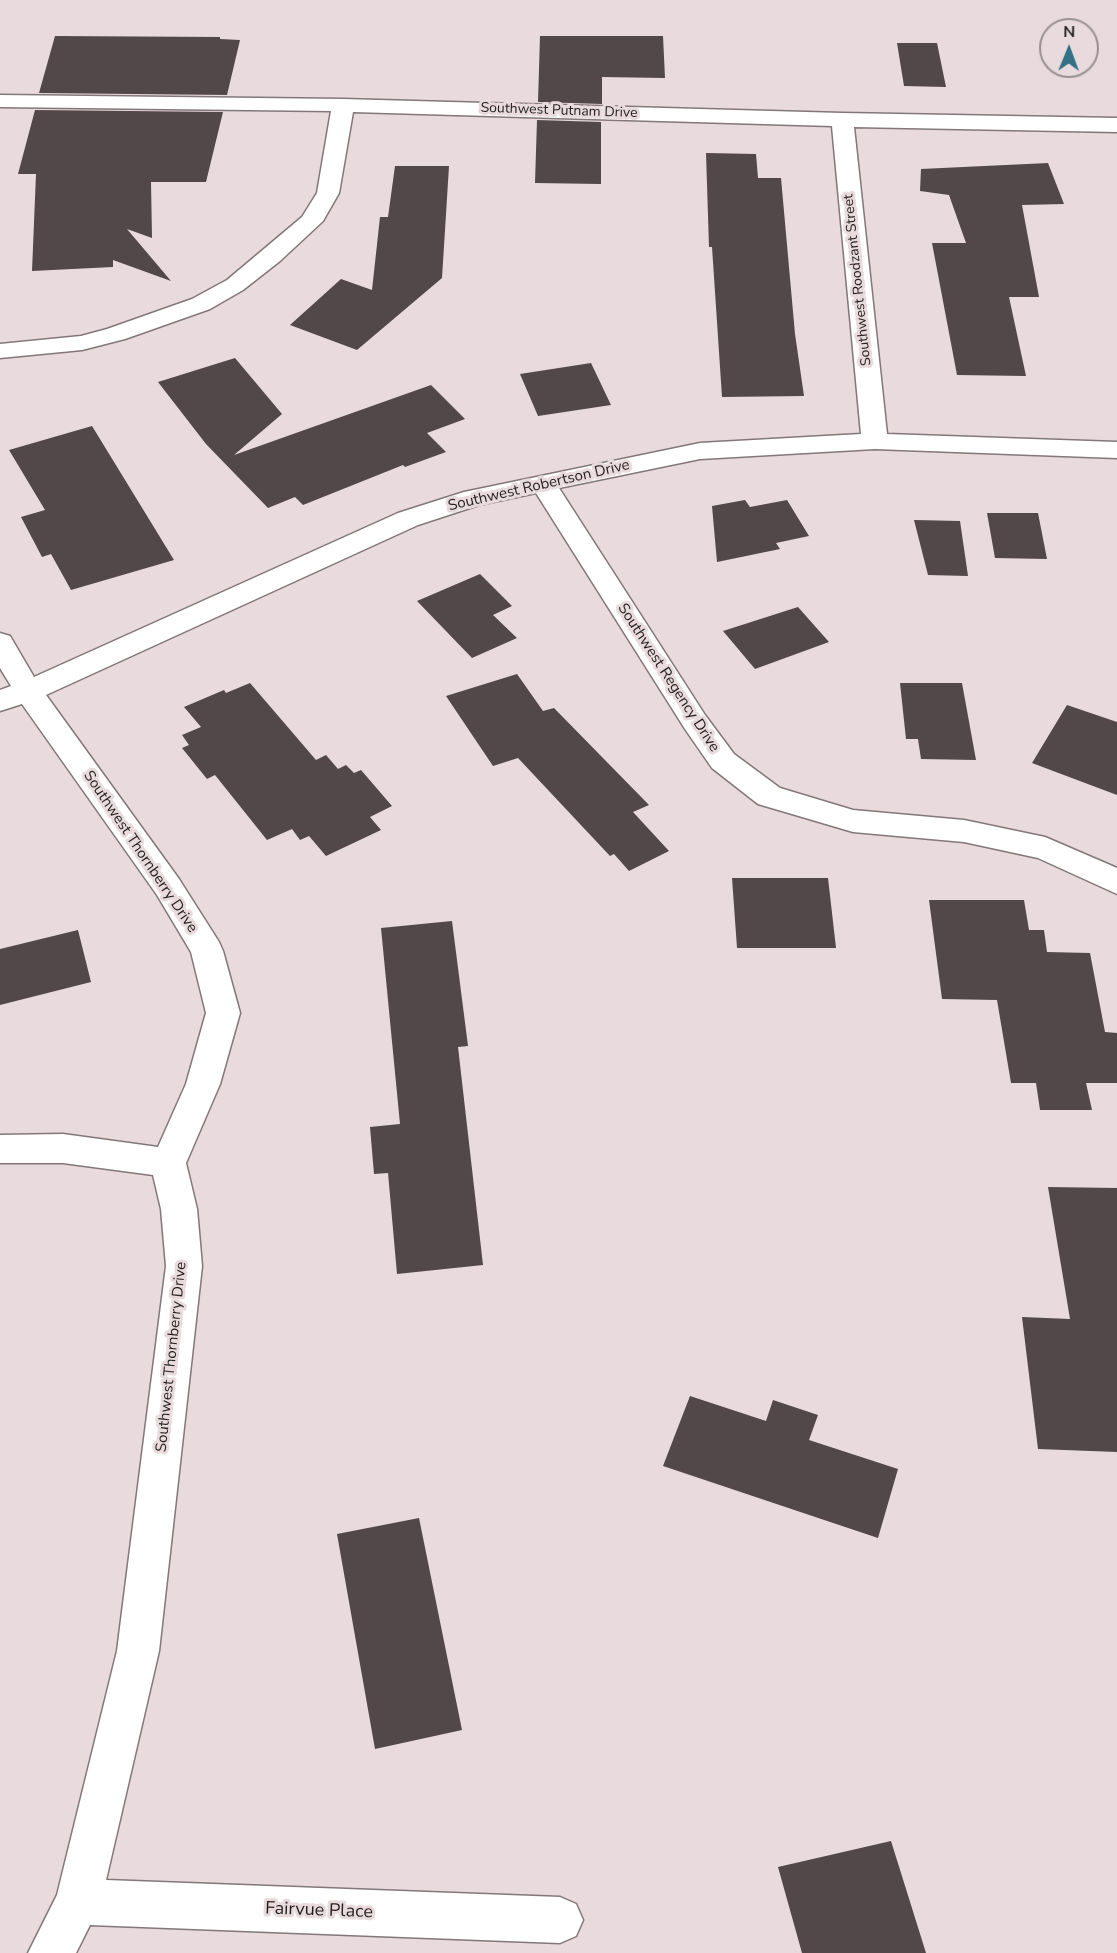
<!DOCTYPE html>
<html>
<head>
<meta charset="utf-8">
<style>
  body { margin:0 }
  #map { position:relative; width:1117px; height:1953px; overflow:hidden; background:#e8dadd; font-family:"Nunito Sans",sans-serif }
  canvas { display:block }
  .north { position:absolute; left:1039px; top:18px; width:60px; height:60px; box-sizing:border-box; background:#e8dadd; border:2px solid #998f91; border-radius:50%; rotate:1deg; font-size:16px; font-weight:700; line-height:24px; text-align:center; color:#221e1f }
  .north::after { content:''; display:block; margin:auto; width:21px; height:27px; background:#337187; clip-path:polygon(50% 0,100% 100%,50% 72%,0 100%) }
</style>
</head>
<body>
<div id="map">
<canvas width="1117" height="1953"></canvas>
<div class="north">N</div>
</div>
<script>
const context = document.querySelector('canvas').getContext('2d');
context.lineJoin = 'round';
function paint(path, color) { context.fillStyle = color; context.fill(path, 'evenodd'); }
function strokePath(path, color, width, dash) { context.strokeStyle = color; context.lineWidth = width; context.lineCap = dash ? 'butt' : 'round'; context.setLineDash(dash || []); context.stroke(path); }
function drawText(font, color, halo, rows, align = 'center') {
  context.font = font + ' "Nunito Sans",sans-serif'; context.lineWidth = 6; context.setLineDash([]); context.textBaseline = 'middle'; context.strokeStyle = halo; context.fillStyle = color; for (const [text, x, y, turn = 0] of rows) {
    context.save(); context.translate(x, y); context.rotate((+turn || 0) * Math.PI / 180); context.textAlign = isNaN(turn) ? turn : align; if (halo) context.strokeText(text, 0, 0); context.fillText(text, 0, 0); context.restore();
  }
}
const building = new Path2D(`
  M55,36L220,37V39L240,40L227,95L39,93Z
  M540,36H663L665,78L602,77V104L538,102Z
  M897,43H937L946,87L904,86Z
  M35,110L223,112L206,182H151L152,238L127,229L171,281L113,260V267L32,271L36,174H18Z
  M537,120L601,122V184L535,183Z
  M706,153L756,154L758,178H781L795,334L804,396L722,397L712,247H709Z
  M1048,163L1064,204L1022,205L1039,297H1009L1026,376L957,375L932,243H966L949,195L920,191L921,169Z
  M395,166H449L442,278L357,350L290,325L341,279L372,290L380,217H388Z
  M235,358L282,414L234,455L431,385L465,419L427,433L446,452L405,467L403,465L303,505L295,497L268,508L206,444L158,382Z
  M591,363L611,405L538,416L520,374Z
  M92,426L174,560L71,590L51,554L42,557L21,517L45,510L9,450Z
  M745,500L750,507L787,500L809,536L776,543L780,549L717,562L712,506Z
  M987,513H1038L1047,559L995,558Z
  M914,520L960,521L968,576L928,575Z
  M480,574L512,606L493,615L517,638L472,658L417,601Z
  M798,607L829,642L755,669L723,631Z
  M517,674L543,711L554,708L649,805L633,812L669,851L629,871L614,854L610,856L518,758L493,766L446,696Z
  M250,683L316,760L326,755L338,769L346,765L354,773L361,770L392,806L370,817L381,830L326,856L309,836L300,840L292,829L267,840L215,775L207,779L182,748L189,745L182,735L201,727L184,707L224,690L226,693Z
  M900,683H962L976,760L921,759L918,739H906Z
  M1067,705L1117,722V795L1032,763Z
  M732,878H828L836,948H737Z
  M929,900H1024L1029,930H1044L1047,952L1090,953L1105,1032L1117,1033V1083H1086L1092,1110H1040L1036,1083H1011L997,1000L942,999Z
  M452,921L468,1046L458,1047L483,1265L397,1274L388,1173L374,1174L370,1127L400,1124L381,928Z
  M78,930L91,982L0,1005V949Z
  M1048,1187L1117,1188V1452L1038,1449L1022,1317L1070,1319Z
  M690,1396L766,1421L773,1400L818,1415L809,1440L898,1469L878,1538L663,1466Z
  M419,1518L462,1730L375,1749L337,1534Z
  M891,1841L926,1953H802L778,1867Z`);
const street = new Path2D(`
  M0,95L343,99L842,113L1117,118V132L854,127L887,434L1117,442V458L875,449L700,459L559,488L705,715L734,754L780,788L853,810L964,820L1045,837L1117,868V894L1038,858L964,842L853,832L758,804L712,768L685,729L536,493L479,505L418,525L46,695L179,879L219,942L223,951L240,1013L220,1084L186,1163L197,1209L202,1266L159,1651L106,1880L560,1897L576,1904L583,1920L576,1936L560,1943L90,1925L76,1953H28L57,1895L117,1651L166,1266L161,1209L153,1175L63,1163H0V1135L63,1134L158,1147L186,1084L206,1013L191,952L157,895L22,704L0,711V690L11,686L0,668V633L10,636L34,677L398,513L464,492L700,443L861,434L832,126L353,112L339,193L323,221L280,261L243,290L210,309L125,339L82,350L0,358V344L81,336L107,329L192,299L227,280L302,217L317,193L331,111L0,107Z`);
const farStreetnames = [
  ["Southwest Putnam Drive",559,111,2],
  ["Southwest Roodzant Street",858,280,-96]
];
const streetNames = [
  ["Southwest Robertson Drive",539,486,-13],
  ["Southwest Regency Drive",668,678,57],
  ["Southwest Thornberry Drive",140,852,56],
  ["Southwest Thornberry Drive",172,1357,-84]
];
const nearStreetnames = [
  ["Fairvue Place",319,1911,2]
];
paint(building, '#524749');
strokePath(street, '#837779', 3);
paint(street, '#fff');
drawText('14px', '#221e1f', '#e8dadd', farStreetnames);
drawText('15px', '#221e1f', '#e8dadd', streetNames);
drawText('18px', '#221e1f', '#e8dadd', nearStreetnames);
</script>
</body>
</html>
